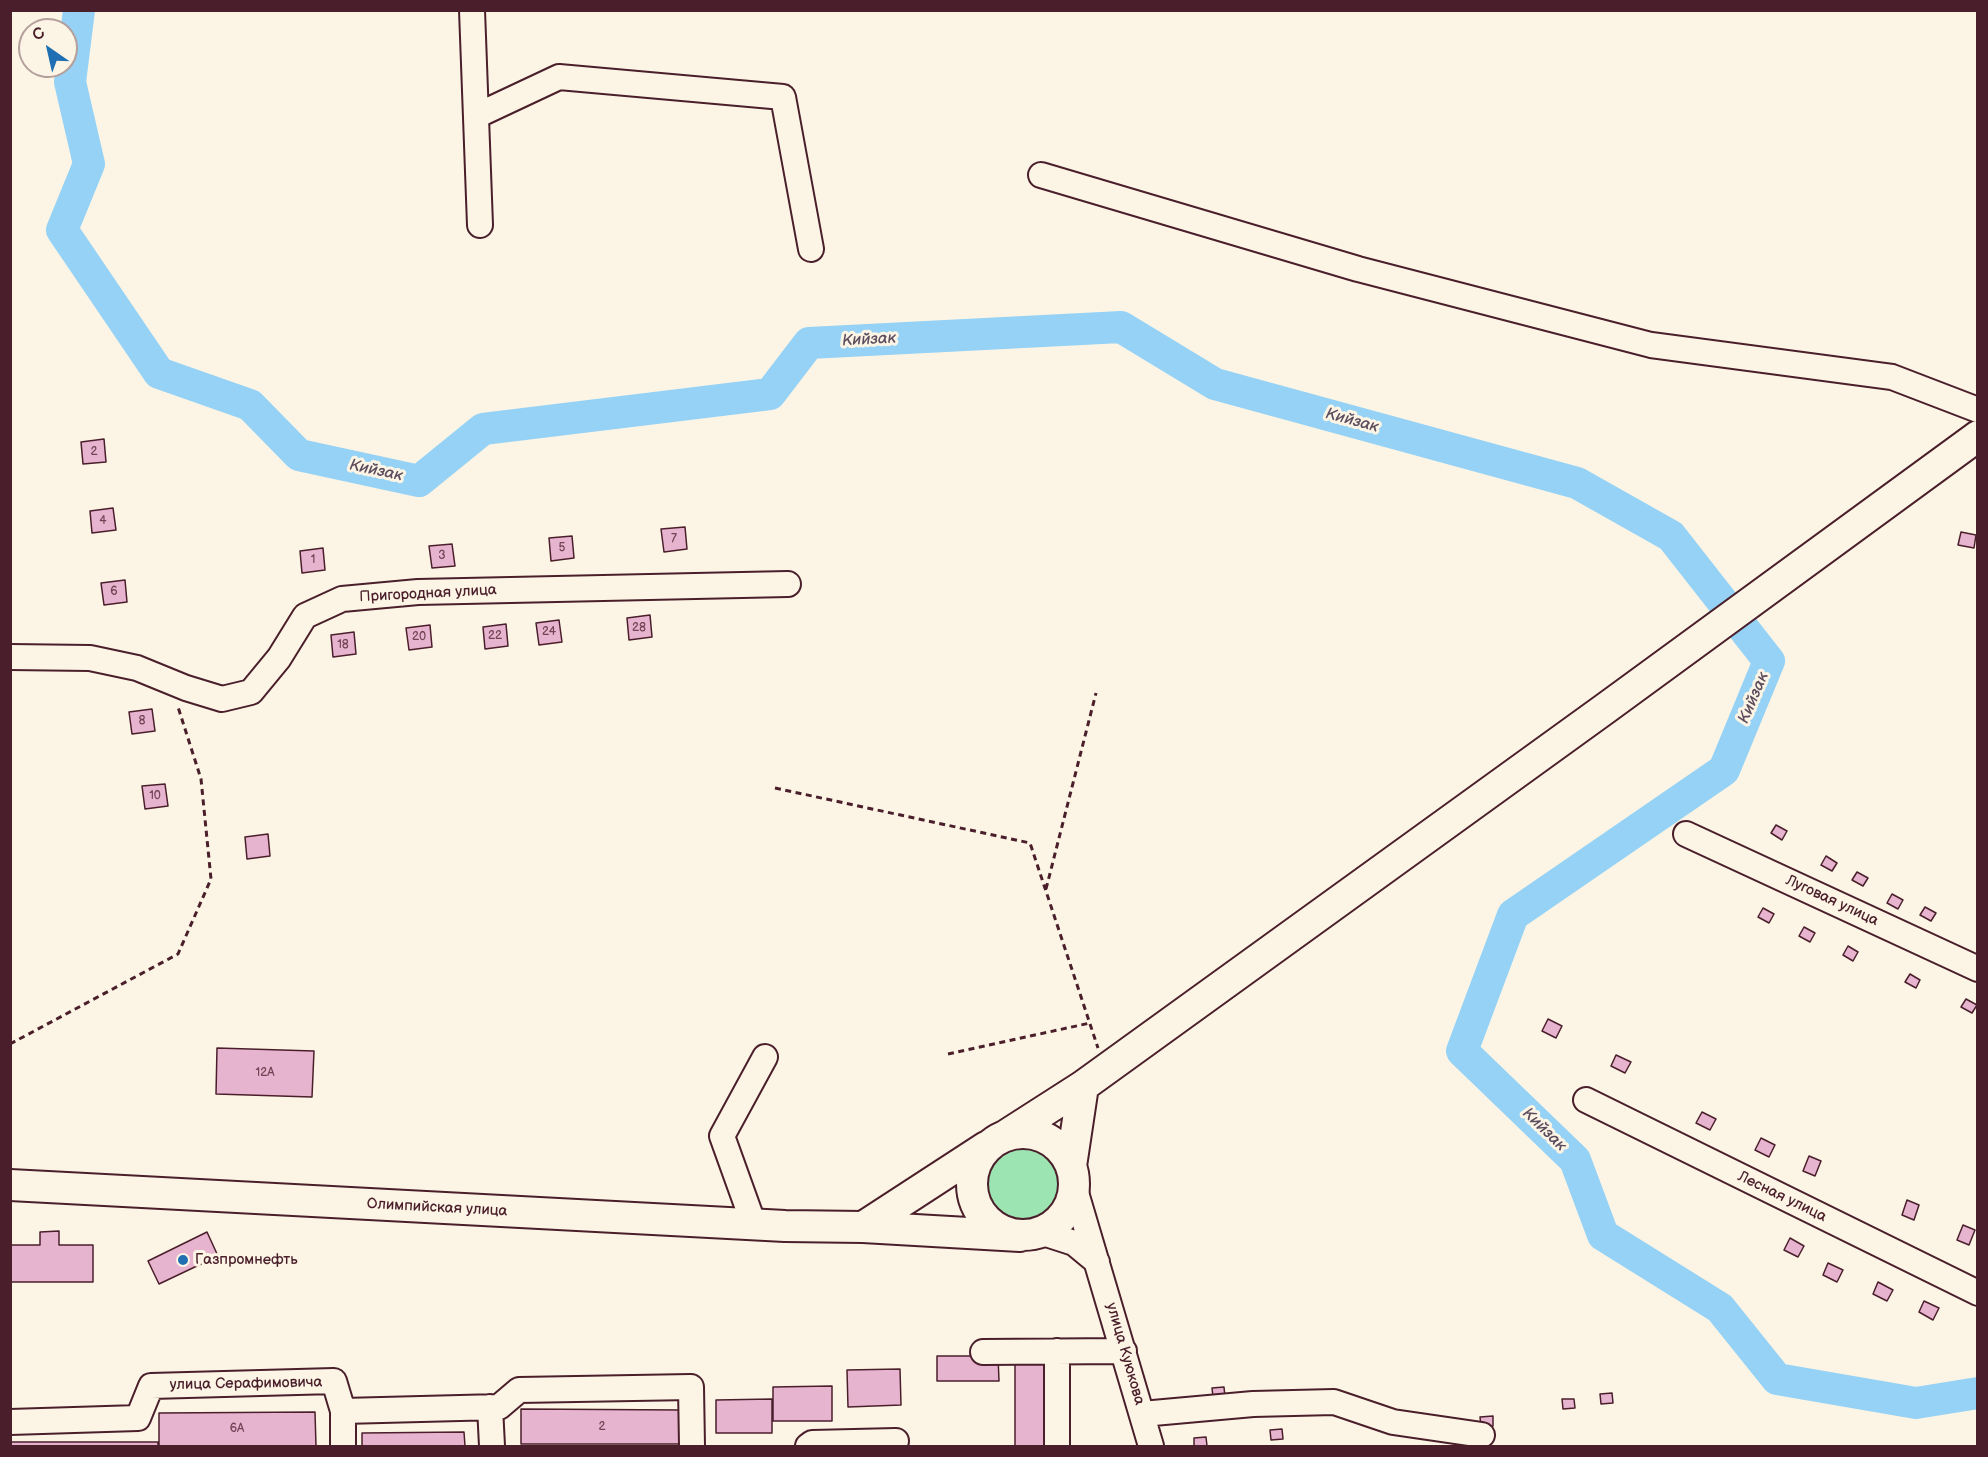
<!DOCTYPE html>
<html>
<head>
<meta charset="utf-8">
<style>
  body { margin:0 }
  #map { position:relative; width:1988px; height:1457px; overflow:hidden; background:#fcf5e5; font-family:"Balsamiq Sans",sans-serif }
  canvas { display:block }
  .frame { position:absolute; inset:0; border:12px solid #4a1f2b; pointer-events:none }
  .north { position:absolute; left:18px; top:18px; width:60px; height:60px; box-sizing:border-box; background:#fcf5e5; border:2px solid #b59f9b; border-radius:50%; rotate:326deg; font-size:16px; font-weight:700; line-height:24px; text-align:center; color:#4a1f2b }
  .north::after { content:''; display:block; margin:auto; width:21px; height:27px; background:#1f6fb2; clip-path:polygon(50% 0,100% 100%,50% 72%,0 100%) }
</style>
</head>
<body>
<div id="map">
<canvas width="1988" height="1457"></canvas>
<div class="frame"></div>
<div class="north">С</div>
</div>
<script>
const context = document.querySelector('canvas').getContext('2d');
context.lineJoin = 'round';
function paint(path, color) { context.fillStyle = color; context.fill(path, 'evenodd'); }
function strokePath(path, color, width, dash) { context.strokeStyle = color; context.lineWidth = width; context.lineCap = dash ? 'butt' : 'round'; context.setLineDash(dash || []); context.stroke(path); }
function drawText(font, color, halo, rows, align = 'center') {
  context.font = font + ' "Balsamiq Sans",sans-serif'; context.lineWidth = 6; context.setLineDash([]); context.textBaseline = 'middle'; context.strokeStyle = halo; context.fillStyle = color; for (const [text, x, y, turn = 0] of rows) {
    context.save(); context.translate(x, y); context.rotate((+turn || 0) * Math.PI / 180); context.textAlign = isNaN(turn) ? turn : align; if (halo) context.strokeText(text, 0, 0); context.fillText(text, 0, 0); context.restore();
  }
}
const green = new Path2D(`
  M983 1185a38 38 0 1 1 76 0a38 38 0 1 1-76 0Z`);
const river = new Path2D(`
  M79,10L70,82L89,164L62,230L159,373L250,405L299,455L419,481L483,429L770,394L809,343L1121,327L1215,384L1577,483L1671,536L1769,661L1724,770L1513,915L1462,1051L1575,1160L1603,1235L1720,1308L1777,1379L1916,1403L1978,1393`);
const building = new Path2D(`
  M104,439L106,462L83,464L81,442Z
  M113,508L116,530L92,533L90,511Z
  M685,527L687,549L664,552L661,529Z
  M1961,532L1976,535L1974,548L1958,545Z
  M572,536L574,558L551,561L549,538Z
  M452,544L455,566L432,568L429,546Z
  M323,548L325,570L302,573L300,551Z
  M125,580L127,602L104,605L101,583Z
  M650,615L652,637L629,640L627,618Z
  M559,620L562,642L539,645L536,623Z
  M506,624L508,646L485,649L483,627Z
  M430,625L432,647L409,650L406,628Z
  M354,632L356,654L333,657L331,635Z
  M152,709L155,731L132,734L129,712Z
  M165,784L168,806L145,809L142,786Z
  M1776,825L1787,831L1782,840L1771,833Z
  M268,834L270,856L247,859L245,837Z
  M1826,856L1837,863L1832,871L1821,865Z
  M1857,872L1868,878L1863,886L1852,880Z
  M1892,894L1903,900L1898,909L1887,903Z
  M1925,907L1936,913L1931,921L1920,915Z
  M1763,908L1774,914L1769,923L1758,917Z
  M1804,927L1815,933L1810,942L1799,936Z
  M1848,946L1858,952L1853,961L1843,955Z
  M1910,974L1920,980L1916,988L1905,982Z
  M1966,999L1977,1005L1972,1013L1961,1007Z
  M1548,1019L1562,1026L1556,1038L1542,1031Z
  M217,1048L314,1051L312,1097L216,1094Z
  M1616,1055L1631,1062L1625,1073L1611,1066Z
  M1702,1112L1716,1119L1710,1130L1696,1123Z
  M1761,1138L1775,1145L1769,1157L1755,1150Z
  M1809,1156L1821,1161L1815,1176L1803,1171Z
  M1907,1200L1919,1205L1914,1220L1902,1215Z
  M1963,1225L1975,1230L1969,1245L1957,1240Z
  M59,1231V1245H93V1282H10V1245H40V1232Z
  M207,1232L218,1256L159,1284L148,1261Z
  M1790,1238L1804,1246L1798,1257L1784,1250Z
  M1828,1263L1843,1270L1837,1282L1823,1275Z
  M1878,1282L1893,1290L1887,1301L1873,1294Z
  M1924,1301L1939,1308L1933,1320L1919,1312Z
  M1052,1354V1446H1015V1355Z
  M937,1356H998L999,1381H937Z
  M900,1369L901,1405L848,1407L847,1370Z
  M832,1386V1421H773V1387Z
  M1224,1387L1225,1397H1213L1212,1388Z
  M1612,1393L1613,1403L1601,1404L1600,1394Z
  M772,1399V1433H716V1400Z
  M1562,1399H1574L1575,1408L1563,1409Z
  M521,1409L682,1410V1444H521Z
  M315,1412L316,1446H159V1413Z
  M1493,1416V1426L1481,1427L1480,1417Z
  M1282,1429L1283,1439L1271,1440L1270,1430Z
  M464,1432L465,1446H362V1433Z
  M1206,1437L1207,1446H1194V1438Z
  M10,1442H158V1446H10Z`);
const path = new Path2D(`
  M775,788L1030,843L1098,1048
  M1046,889L1096,693
  M10,1044L178,954L211,879L201,779L178,707
  M948,1054L1090,1023`);
const minor = new Path2D(`
  M472,10L480,225
  M476,116L559,77L783,97L811,249
  M1041,175L1358,269L1651,345L1892,377L1978,410
  M10,657L90,658L137,668L186,688L222,699L251,692L279,658L305,616L342,599L418,592L788,584
  M1686,834L1978,969
  M1586,1100L1978,1293
  M1074,1186L1151,1446
  M754,1225L722,1136L765,1057
  M1040,1232L1074,1243L1097,1262
  M1057,1351V1446
  M983,1352L1124,1351
  M490,1407L492,1446
  M343,1411L499,1407L519,1390L691,1387L692,1446
  M1142,1414L1253,1404L1334,1402L1393,1422L1482,1435
  M10,1422L138,1418L151,1386L334,1381L343,1411V1446
  M808,1446L812,1443L896,1441`);
const major = new Path2D(`
  M972 1184a51 51 0 1 1 102 0a51 51 0 1 1-102 0Z
  M1005,1136L1083,1086L1606,708L1978,436
  M1071,1166L1083,1086
  M10,1185L785,1226L863,1227L1020,1236
  M863,1227L986,1147`);
const markers = [
  [183,1260,6,"#1f6fb2"]
];
const numberNames = [
  ["2",94,452],
  ["4",103,521],
  ["7",674,539],
  ["5",562,548],
  ["3",442,556],
  ["1",313,560],
  ["6",114,592],
  ["28",639,628],
  ["24",549,632],
  ["22",495,636],
  ["20",419,637],
  ["18",343,645],
  ["8",142,721],
  ["10",155,796],
  ["12А",265,1073],
  ["2",602,1427],
  ["6А",237,1429]
];
const streetNames = [
  ["Пригородная улица",428,594,-3],
  ["Луговая улица",1832,901,25],
  ["Лесная улица",1782,1197,26],
  ["Олимпийская улица",437,1208,3],
  ["улица Куюкова",1125,1354,74],
  ["улица Серафимовича",246,1384,-1]
];
const poiNames = [
  ["Газпромнефть",195,1260]
];
const waterNames = [
  ["Кийзак",869,340,-3],
  ["Кийзак",1352,421,15],
  ["Кийзак",376,471,12],
  ["Кийзак",1754,698,-67],
  ["Кийзак",1544,1130,44]
];
paint(green, '#9ce4b2');
strokePath(river, '#95d2f6', 32);
paint(building, '#e7b4d0');
strokePath(building, '#4a1f2b', 1.5);
strokePath(minor, '#4a1f2b', 28);
strokePath(major, '#4a1f2b', 34);
strokePath(path, '#4a1f2b', 3, [6, 4.5]);
strokePath(minor, '#fcf5e5', 24);
strokePath(major, '#fcf5e5', 30);
for (const [x, y, r, color] of markers) { const dot = new Path2D(); dot.arc(x, y, r, 0, 2 * Math.PI); context.fillStyle = color; context.fill(dot); strokePath(dot, '#fcf5e5', 2); }
drawText('12px', '#714454', null, numberNames);
drawText('15px', '#4a1f2b', '#fcf5e5', streetNames);
drawText('15px', '#4a1f2b', '#fcf5e5', poiNames, 'left');
drawText('italic 16px', '#5d4c5e', '#fcf5e5', waterNames);
</script>
</body>
</html>
